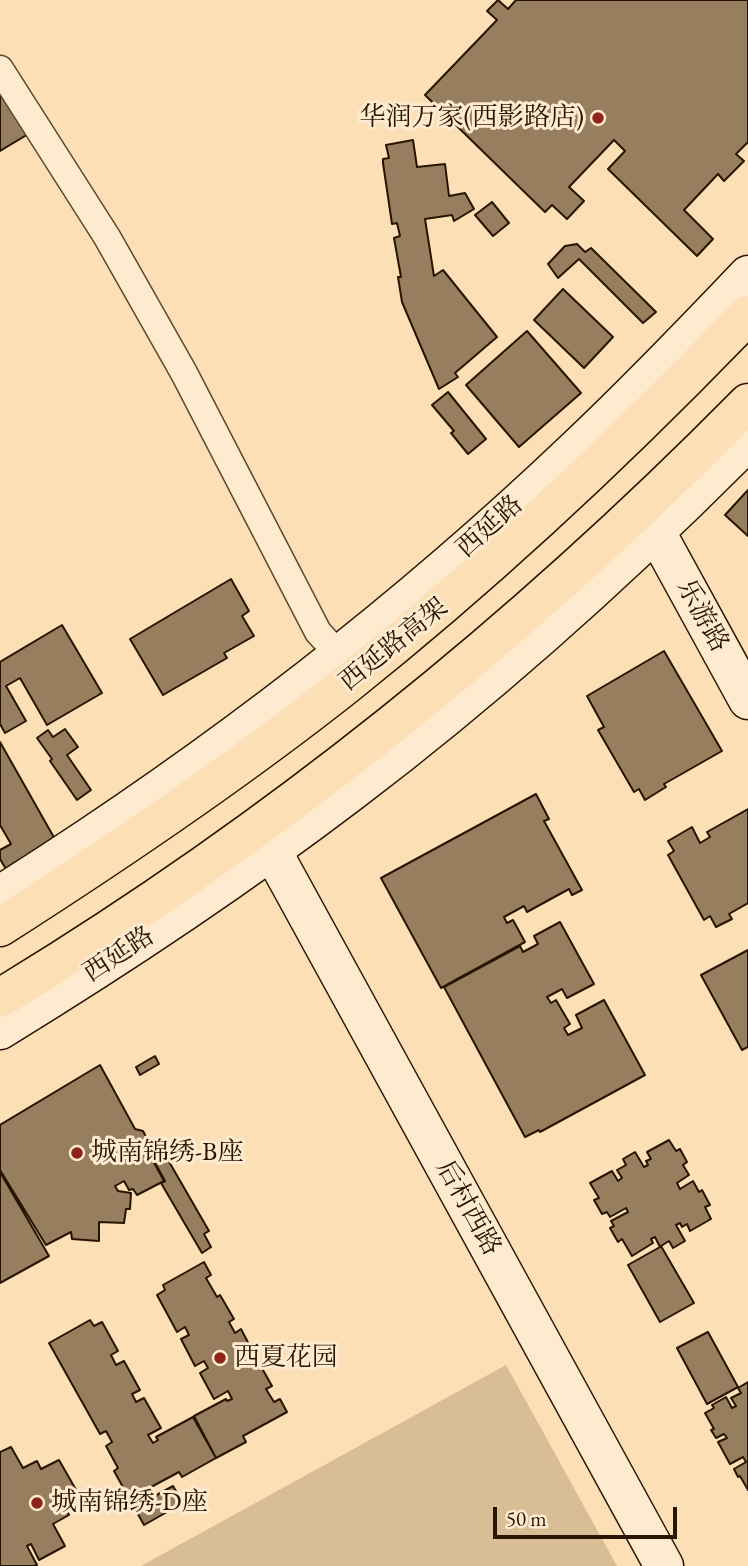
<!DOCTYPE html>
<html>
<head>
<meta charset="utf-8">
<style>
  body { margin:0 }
  #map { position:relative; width:748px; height:1566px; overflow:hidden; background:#fcdfb5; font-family:"EB Garamond",serif }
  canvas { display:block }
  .scale { position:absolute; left:493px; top:1507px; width:184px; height:32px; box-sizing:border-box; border:4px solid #281500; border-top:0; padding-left:9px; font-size:21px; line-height:24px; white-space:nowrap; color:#281500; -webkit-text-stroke:5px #fdeacf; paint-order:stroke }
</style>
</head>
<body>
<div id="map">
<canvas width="748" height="1566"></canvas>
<div class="scale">50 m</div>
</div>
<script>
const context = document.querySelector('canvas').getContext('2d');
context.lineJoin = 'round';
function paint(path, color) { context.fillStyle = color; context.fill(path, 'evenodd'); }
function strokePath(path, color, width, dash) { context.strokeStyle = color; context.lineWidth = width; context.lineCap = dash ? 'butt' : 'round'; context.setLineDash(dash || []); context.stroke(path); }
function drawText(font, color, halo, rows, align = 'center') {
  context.font = font + ' "EB Garamond","Noto Serif SC",serif'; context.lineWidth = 6; context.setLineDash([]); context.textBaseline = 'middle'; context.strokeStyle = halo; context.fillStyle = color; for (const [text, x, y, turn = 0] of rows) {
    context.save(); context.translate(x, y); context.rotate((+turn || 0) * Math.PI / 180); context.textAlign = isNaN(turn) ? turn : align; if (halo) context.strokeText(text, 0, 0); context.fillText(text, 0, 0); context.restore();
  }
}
const green = new Path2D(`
  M506,1365L617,1566H141Z`);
const building = new Path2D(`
  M498,0L508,9L516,0H748V142L736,154L744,161L724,181L718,174L684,210L713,239L697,256L608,169L625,151L614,140L569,187L584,201L567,219L552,205L545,212L425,95L497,20L487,11Z
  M0,85L30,133L0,151Z
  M413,140L417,167L445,164L449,196L465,193L474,209L454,221L452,215L425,219L434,276L443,270L497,337L455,373L458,377L439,389L402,302L398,277H401L394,238L400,236L397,223L392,224L383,163V159L389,158L386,145Z
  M492,202L509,223L493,236L475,215Z
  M577,244L585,252L591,248L656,312L643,323L579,259L558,278L548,264L565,246Z
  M563,289L613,337L584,368L534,320Z
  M527,331L581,393L519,447L466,385Z
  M448,392L486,439L468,454L451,433L454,431L432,405Z
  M748,490V536L725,515Z
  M231,579L249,611L242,616L254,636L224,653L227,658L163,695L130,639Z
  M62,625L102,693L47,725L20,678L6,686L26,721L5,733L0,724V662Z
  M664,651L722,751L664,784L666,787L645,800L639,789L634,792L598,730L604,727L587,696Z
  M65,729L78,747L67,755L91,790L77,800L50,761L52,759L37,738L48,730L53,737Z
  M0,742L56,841L6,869L0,859V850L11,844L0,825Z
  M536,794L549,819L544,821L582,890L572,895L569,889L527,912L524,906L504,917L507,923L513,920L525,942L441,988L381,878Z
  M748,809V903L729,914L732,919L716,927L710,916L704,920L668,855L674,851L668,841L692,827L700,843L710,837L707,832Z
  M560,922L594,984L567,998L562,989L547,997L551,1003L556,1000L570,1024L564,1028L568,1035L582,1028L576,1015L604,1000L645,1075L540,1132L539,1130L525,1137L444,987L520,946L523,952L538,944L534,936Z
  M748,950V1047L742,1050L701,975Z
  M155,1056L159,1064L140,1075L136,1067Z
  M100,1065L135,1129L143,1131L153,1150L154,1156L152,1159L164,1181L137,1195L133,1189L129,1190L124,1181L115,1186L118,1191L131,1193L130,1209H126L124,1223L99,1222V1241L72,1239L71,1232L46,1245L0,1170V1125Z
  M669,1140L676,1151L680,1149L687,1162L683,1165L689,1175L677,1183L680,1189L693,1181L699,1192L702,1190L710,1205L705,1207L711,1219L690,1231L687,1224L682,1227L680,1223L676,1225L685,1241L673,1248L669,1241L661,1246L694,1303L660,1322L628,1265L660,1247L655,1237L651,1239L653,1243L632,1256L622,1239L618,1242L610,1228L614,1226L611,1221L628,1212L626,1208L610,1217L607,1212L602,1214L594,1200L599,1198L590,1183L612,1171L618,1181L622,1178L617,1170L626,1165L623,1159L635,1152L644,1167L648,1165L646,1161L651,1159L647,1152Z
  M164,1153L209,1231L204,1234L211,1247L202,1253L161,1183L165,1181L153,1159Z
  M0,1172L49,1256L0,1283Z
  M204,1262L211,1275L206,1278L217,1297L220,1295L234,1319L229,1322L235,1333L241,1329L253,1352L247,1355L253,1366L259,1363L272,1386L266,1389L274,1402L280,1399L287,1412L243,1436L246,1442L216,1458L194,1416L226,1399L227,1401L232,1399L228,1391L214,1399L200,1373L208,1368L204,1361L195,1366L181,1339L189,1335L185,1327L177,1332L157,1295L165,1290L163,1285Z
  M90,1320L94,1326L102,1322L118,1351L111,1355L116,1365L124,1361L140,1390L132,1394L136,1402L144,1398L161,1428L148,1435L153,1443L158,1440L156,1437L193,1417L216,1458L182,1477L179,1472L138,1494L142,1503L173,1486L183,1503L144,1525L114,1471L118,1468L106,1446L112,1442L106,1431L100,1434L49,1343Z
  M708,1332L738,1387L707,1404L677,1348Z
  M748,1382V1490L740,1476L738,1477L734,1469L746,1462L743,1457L730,1464L718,1442L727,1438L724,1434L716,1438L711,1430L714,1429L705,1413L714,1408L712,1405L726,1397L732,1408L736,1406L731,1398L741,1393L738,1388Z
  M11,1447L23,1468L37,1461L41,1469L59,1460L79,1495L71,1499L75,1507L67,1511L69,1515L53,1524L65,1546L39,1560L31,1544L27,1546L37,1565L34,1566H0V1452Z`);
const street = new Path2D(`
  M0,69L107,237L184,373L318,632L339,655`);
const secondary = new Path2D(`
  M656,532L748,700
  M272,851L664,1566
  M0,895C206,765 401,616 577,448C636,392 692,334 748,275
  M0,1030C121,956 238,878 351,792C492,685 623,567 748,441`);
const highway = new Path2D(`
  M0,927C119,851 236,772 347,684C490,570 622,446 748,315
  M0,998C276,831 522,632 748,403`);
const markers = [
  [598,118,7,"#8f2418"],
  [77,1153,7,"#8f2418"],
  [220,1358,7,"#8f2418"],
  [37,1503,7,"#8f2418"]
];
const poiNames = [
  ["华润万家(西影路店)",584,118,"right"],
  ["城南锦绣-B座",91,1153],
  ["西夏花园",234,1358],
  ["城南锦绣-D座",51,1503]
];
const streetNames = [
  ["西延路",490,527,-42],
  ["乐游路",702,616,61],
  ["西延路高架",394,645,-39],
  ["西延路",119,955,-33],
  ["后村西路",468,1208,61]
];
paint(green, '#d8bd96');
paint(building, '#967e5e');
strokePath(building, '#281500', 2);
strokePath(street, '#5d482d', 29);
strokePath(secondary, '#281500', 41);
strokePath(highway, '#281500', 41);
strokePath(street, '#fdeacf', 26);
strokePath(secondary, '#fdeacf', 38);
strokePath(highway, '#fcdfb5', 38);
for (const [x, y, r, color] of markers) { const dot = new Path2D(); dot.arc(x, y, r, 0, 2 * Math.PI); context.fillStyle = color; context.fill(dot); strokePath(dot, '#fdeacf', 2.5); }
drawText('26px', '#281500', '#fdeacf', poiNames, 'left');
drawText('26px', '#281500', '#fdeacf', streetNames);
</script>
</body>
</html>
